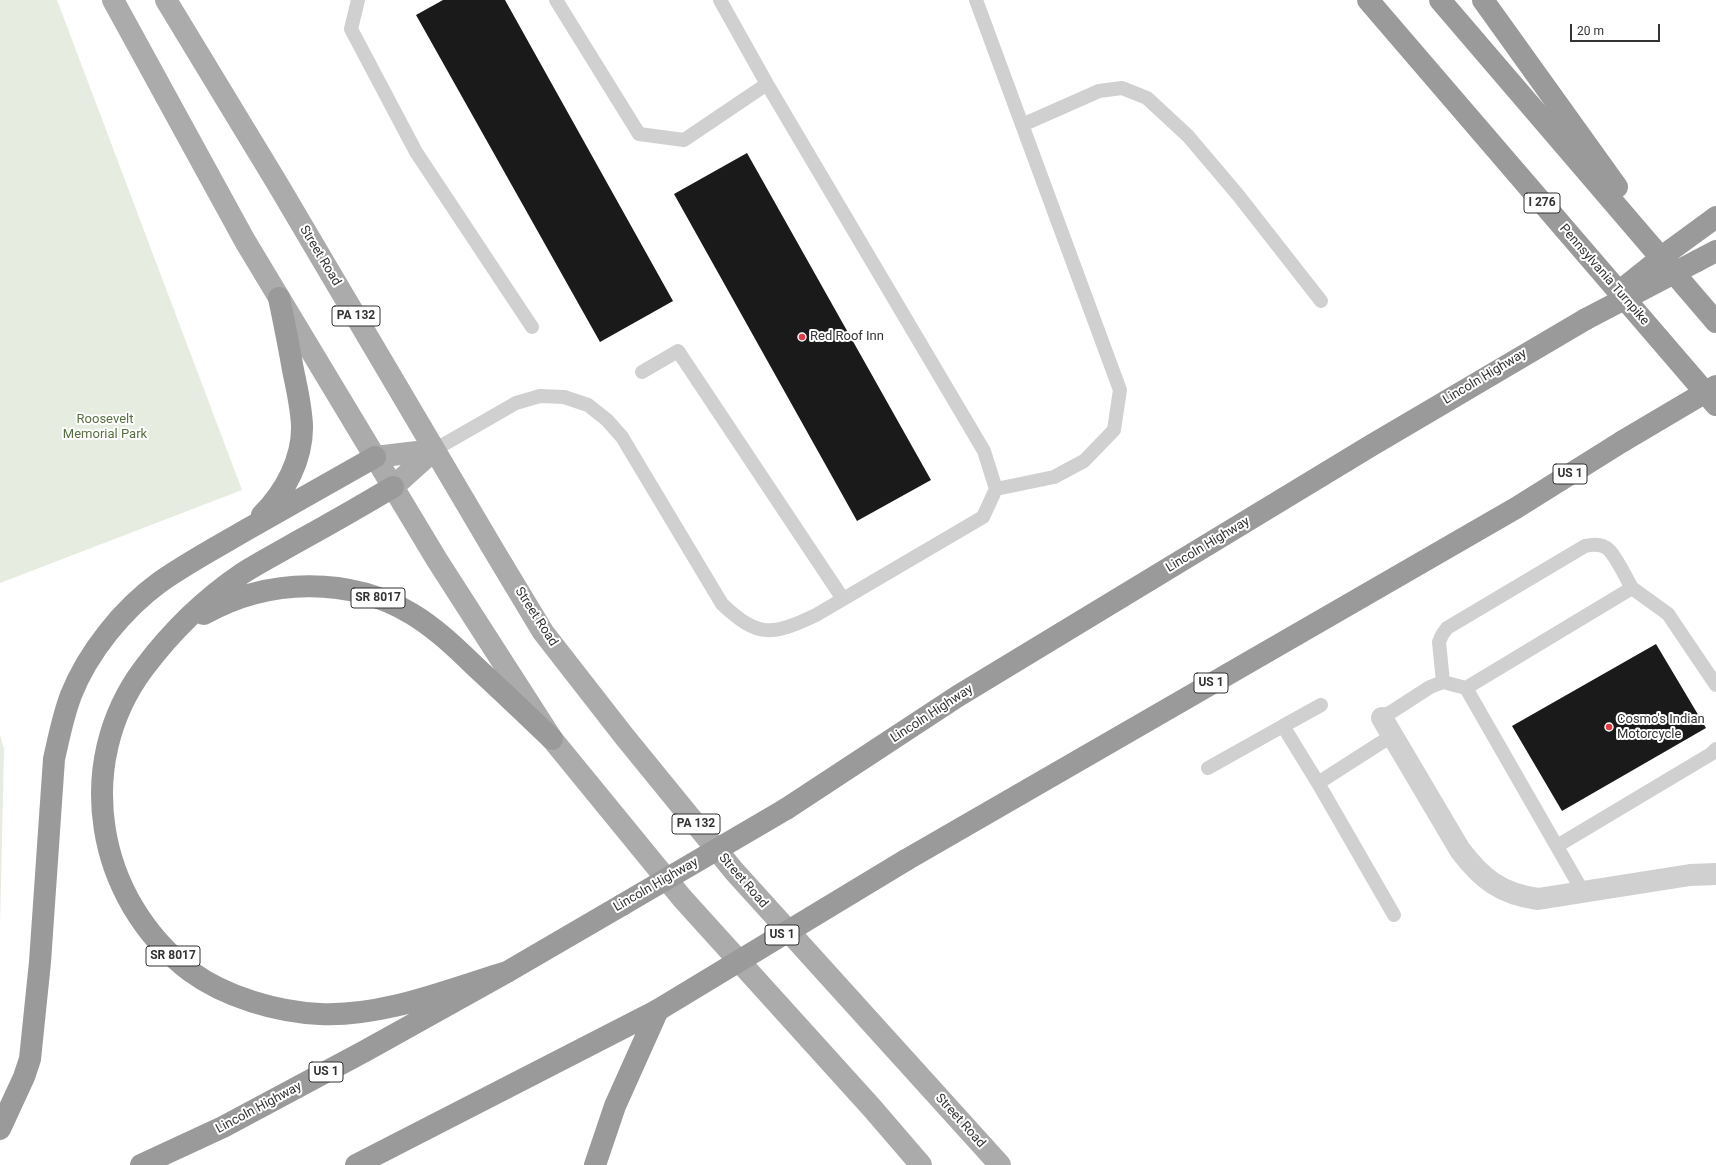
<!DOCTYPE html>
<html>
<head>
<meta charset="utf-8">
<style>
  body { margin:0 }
  #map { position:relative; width:1716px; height:1165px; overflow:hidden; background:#fff; font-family:Roboto,sans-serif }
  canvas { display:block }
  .scale { position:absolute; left:1570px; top:24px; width:90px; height:18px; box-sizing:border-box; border:2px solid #333; border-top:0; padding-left:5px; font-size:12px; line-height:14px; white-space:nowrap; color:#333; -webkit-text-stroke:3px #fff; paint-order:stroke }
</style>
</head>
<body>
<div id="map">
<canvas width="1716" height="1165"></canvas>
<div class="scale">20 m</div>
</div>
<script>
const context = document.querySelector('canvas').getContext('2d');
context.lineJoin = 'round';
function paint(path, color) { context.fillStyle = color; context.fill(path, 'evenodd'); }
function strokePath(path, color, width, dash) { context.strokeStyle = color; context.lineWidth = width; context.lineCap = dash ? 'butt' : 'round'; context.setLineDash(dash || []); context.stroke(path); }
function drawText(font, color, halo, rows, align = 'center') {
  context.font = font + ' Roboto,sans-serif'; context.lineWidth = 4; context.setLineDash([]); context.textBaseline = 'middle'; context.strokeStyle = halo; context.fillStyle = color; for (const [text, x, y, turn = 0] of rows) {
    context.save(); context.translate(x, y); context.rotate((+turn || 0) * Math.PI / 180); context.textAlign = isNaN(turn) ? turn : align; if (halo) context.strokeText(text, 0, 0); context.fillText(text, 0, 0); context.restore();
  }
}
const green = new Path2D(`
  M0,0H57L242,490L0,583Z
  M0,735L4,749L0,926Z`);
const building = new Path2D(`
  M443,0H505L673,301L600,342L416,15Z
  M747,153L931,480L857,521L674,194Z
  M1656,644L1706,728L1562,811L1512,726Z`);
const lane = new Path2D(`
  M358,0L351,29L416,152L532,327
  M556,0L639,134L684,140L767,84
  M976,0L1120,390L1114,430L1084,461L1054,477L996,489
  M1022,125L1099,91L1122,88L1147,98L1188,136L1238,195L1321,301
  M642,372L678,351L843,599
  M434,450L516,403L540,396L564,397L588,405L607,420L622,437L722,604C758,638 772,636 816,615L983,517L996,489L984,451L767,84L720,0
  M1632,588L1668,614L1716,685
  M1443,682L1439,642L1442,635L1447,628L1585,546C1593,544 1602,543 1609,550C1617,558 1626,578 1632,588L1466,688
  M1382,718L1430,687L1443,682L1466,688L1583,892
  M1393,735L1318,783L1394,915
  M1208,768L1283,726
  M1318,783L1283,726L1321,705
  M1557,846L1711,754L1716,749`);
const street = new Path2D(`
  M1382,718L1460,850C1482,879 1501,894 1538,899L1690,875L1716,874`);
const primary = new Path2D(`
  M113,0L245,241L437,560L552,739L682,898L872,1108L921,1165
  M166,0L277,183L496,554L543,632L624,736L734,871L1000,1165
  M375,457L434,450
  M393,487L434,450`);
const highway = new Path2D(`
  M1368,0L1716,405
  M1440,0L1716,322
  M1483,0L1617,187
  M1671,250L1716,217
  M1697,261L1716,251
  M393,487C361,506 328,525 295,543C278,553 260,562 243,573C206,598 171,632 144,668C72,764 96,900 190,971C225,997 277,1012 320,1014C383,1017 447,990 507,972
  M262,515C285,492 303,459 302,425C301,407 297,388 293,370C289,346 284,322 279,298
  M204,614C268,578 349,576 412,614C437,629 458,650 479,670C504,693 528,716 552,739
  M786,809L958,696L1372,445L1586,319
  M906,860L1516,508L1623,441
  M0,1129L24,1077L30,1059L40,962L54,759C59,737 63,716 71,695C88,652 123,609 160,582C187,563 217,547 246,530C289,506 332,481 375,457
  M141,1165L223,1127L365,1051L507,972L622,905
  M356,1165L658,1010
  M595,1165L615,1106L658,1010`);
const highwayBridge = new Path2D(`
  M1621,290L1671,250
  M1586,319L1697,261
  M1623,441L1716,386
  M622,905L786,809
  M658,1010L906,860`);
const markers = [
  [802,337,4,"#e63946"],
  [1609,727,4,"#e63946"]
];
const shields = [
  [1542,203,36],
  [356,316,48],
  [1570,474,34],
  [378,598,54],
  [1211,683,34],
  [696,824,48],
  [782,935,34],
  [173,956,54],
  [326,1072,34]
];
const shieldNames = [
  ["I 276",1542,203],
  ["PA 132",356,316],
  ["US 1",1570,474],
  ["SR 8017",378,598],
  ["US 1",1211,683],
  ["PA 132",696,824],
  ["US 1",782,935],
  ["SR 8017",173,956],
  ["US 1",326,1072]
];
const streetNames = [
  ["Street Road",320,256,59],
  ["Pennsylvania Turnpike",1604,275,49],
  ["Lincoln Highway",1485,377,-31],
  ["Lincoln Highway",1208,545,-31],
  ["Street Road",536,617,57],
  ["Lincoln Highway",932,714,-33],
  ["Street Road",743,881,49],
  ["Lincoln Highway",656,885,-30],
  ["Lincoln Highway",259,1108,-28],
  ["Street Road",960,1121,48]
];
const poiNames = [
  ["Red Roof Inn",810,337],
  ["Cosmo's Indian",1617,720],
  ["Motorcycle",1617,735]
];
const parkNames = [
  ["Roosevelt",105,420],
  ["Memorial Park",105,435]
];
paint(green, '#e6ecdf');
paint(building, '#1a1a1a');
strokePath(lane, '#d0d0d0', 14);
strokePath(street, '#d0d0d0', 22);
strokePath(primary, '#ababab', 22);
strokePath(highway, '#9a9a9a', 22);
strokePath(highwayBridge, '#9a9a9a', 22);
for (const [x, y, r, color] of markers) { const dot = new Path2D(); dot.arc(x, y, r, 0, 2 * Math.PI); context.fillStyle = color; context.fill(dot); strokePath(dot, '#fff', 1.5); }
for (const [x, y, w] of shields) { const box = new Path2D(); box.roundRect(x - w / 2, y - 10, w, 20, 3); context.fillStyle = '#fff'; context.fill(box); strokePath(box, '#333', 1); }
drawText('bold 12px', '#333', null, shieldNames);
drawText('13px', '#333', '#fff', streetNames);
drawText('13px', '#333', '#fff', poiNames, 'left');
drawText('13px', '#56703f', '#fff', parkNames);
</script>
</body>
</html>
